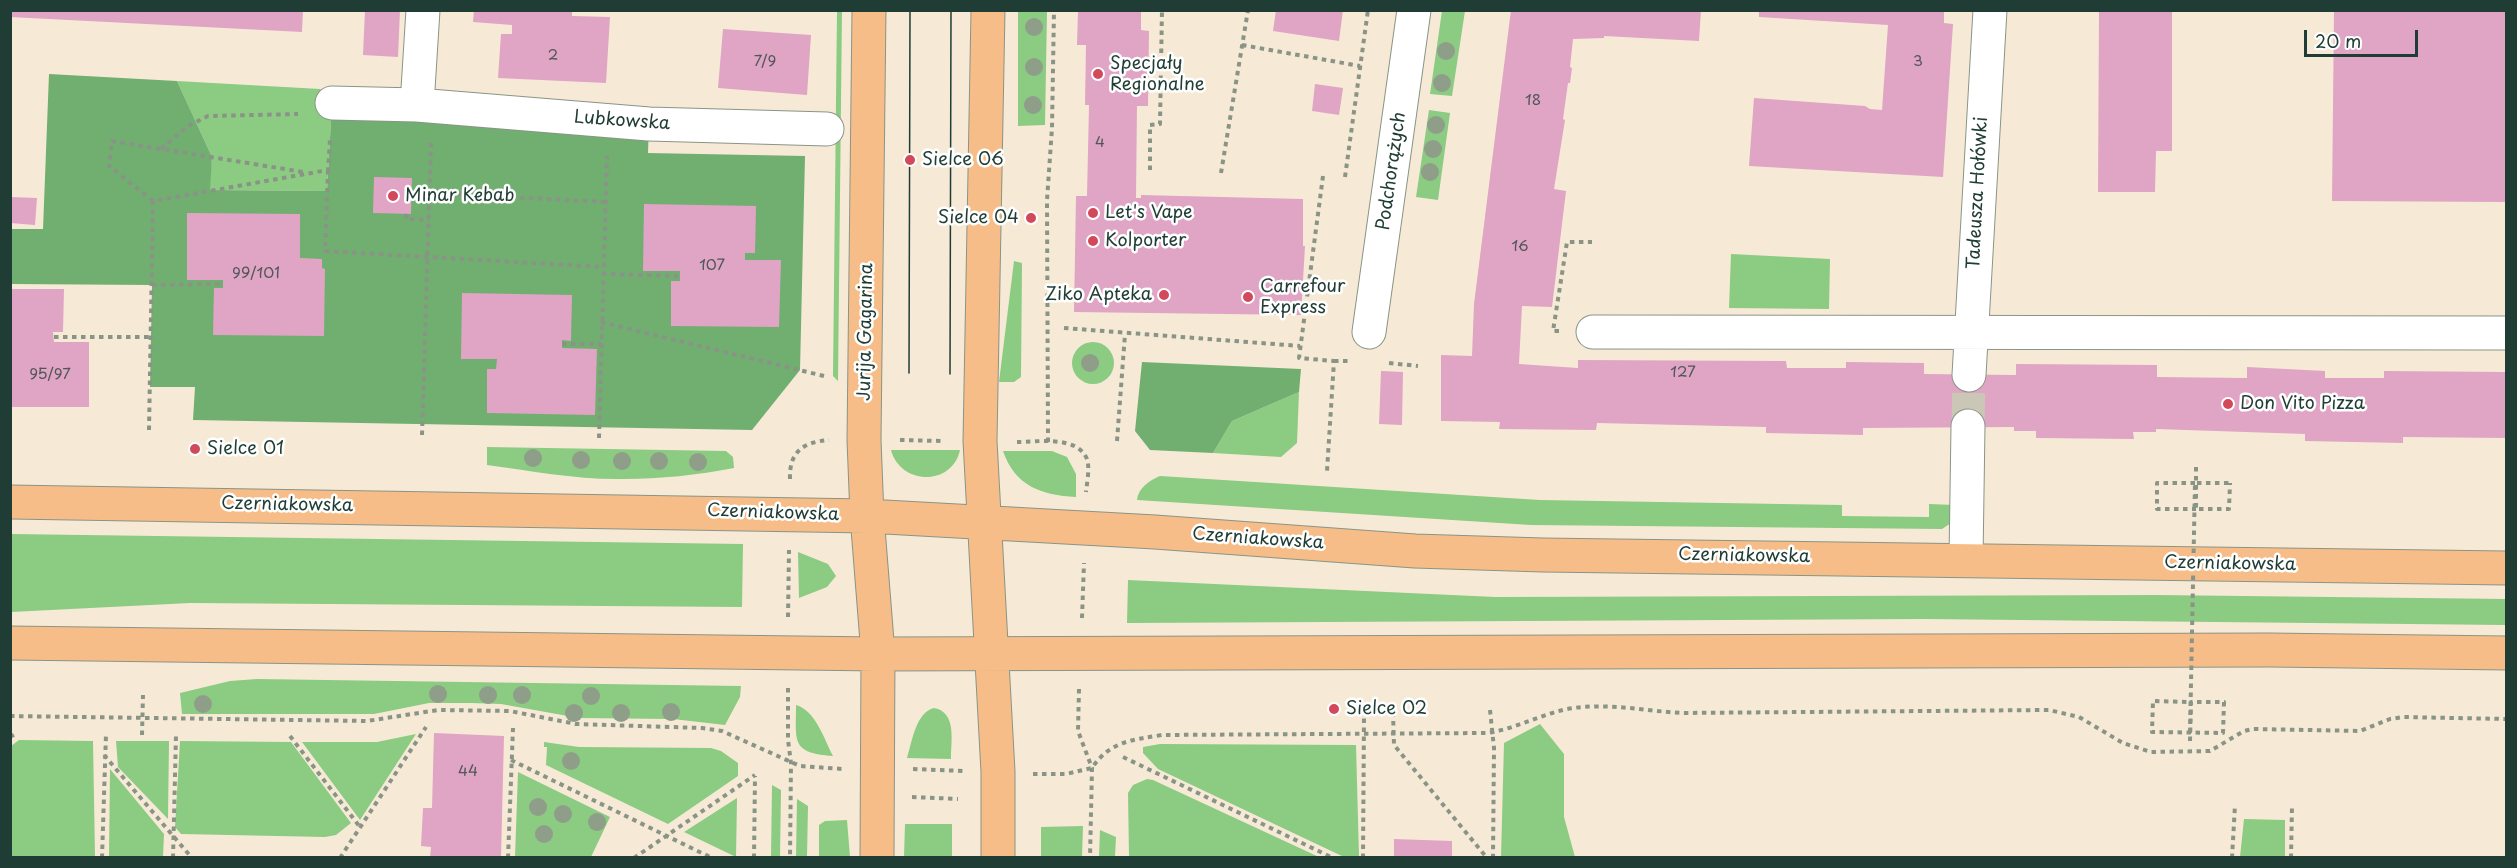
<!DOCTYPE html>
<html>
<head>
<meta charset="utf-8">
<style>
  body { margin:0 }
  #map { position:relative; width:2517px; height:868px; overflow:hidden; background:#f6ead7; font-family:"Playpen Sans",sans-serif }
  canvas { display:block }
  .frame { position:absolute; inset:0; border:12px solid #1f3d34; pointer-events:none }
  .scale { position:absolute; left:2304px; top:30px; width:114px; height:27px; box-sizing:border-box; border:3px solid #1f3d34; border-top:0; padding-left:8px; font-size:18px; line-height:21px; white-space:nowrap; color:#1f3d34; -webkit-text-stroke:4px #fff; paint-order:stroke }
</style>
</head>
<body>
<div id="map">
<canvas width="2517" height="868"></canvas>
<div class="frame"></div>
<div class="scale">20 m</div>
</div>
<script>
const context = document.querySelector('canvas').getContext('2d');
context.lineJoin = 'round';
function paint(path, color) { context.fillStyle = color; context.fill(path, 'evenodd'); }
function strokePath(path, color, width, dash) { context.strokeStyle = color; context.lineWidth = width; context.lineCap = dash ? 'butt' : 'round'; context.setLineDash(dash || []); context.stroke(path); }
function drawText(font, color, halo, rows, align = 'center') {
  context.font = font + ' "Playpen Sans",sans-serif'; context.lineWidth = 5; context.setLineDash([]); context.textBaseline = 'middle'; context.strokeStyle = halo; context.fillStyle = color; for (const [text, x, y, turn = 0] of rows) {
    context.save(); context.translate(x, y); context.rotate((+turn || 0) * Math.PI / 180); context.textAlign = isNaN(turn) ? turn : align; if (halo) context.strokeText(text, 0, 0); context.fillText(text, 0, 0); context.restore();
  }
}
const green = new Path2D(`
  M842,10L838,381L833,376L837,11Z
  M1018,11H1047L1045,125L1018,126Z
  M1442,11H1465L1452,96L1430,94Z
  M177,81L320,89L332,103L327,191L209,190L212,157Z
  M1429,110L1450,113L1438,200L1416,197Z
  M1731,254L1830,259L1829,309L1729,308Z
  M1014,261L1022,263L1021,377L1014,382H999Z
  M1072 363a21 21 0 1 1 42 0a21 21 0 1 1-42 0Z
  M1299,392L1297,443L1281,457L1213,453L1232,421Z
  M487,447L726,451L733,457L734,468C697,475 661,479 624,479C578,480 532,471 487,465Z
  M891,450H960C952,487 900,485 891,450Z
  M1003,451H1052L1067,457L1076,474V497C1041,495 1015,486 1003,451Z
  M1160,476L1540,500L1842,505V516L1929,517V504L1955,505L1954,521L1942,529L1531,525L1137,500C1138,488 1150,480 1160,476Z
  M11,534L743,544L742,607L190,603L11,612Z
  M798,552L828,564L836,576L827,587L799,598Z
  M1128,580L1495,597L2156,595L2506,599V625L1925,619L1127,623Z
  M257,679L741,686L740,697L725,725L673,719L579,718L501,704L471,703H429L374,714H182L180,693L230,681Z
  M796,705C816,711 824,739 833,756C791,753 796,742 796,705Z
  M934,708C957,712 951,741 951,759L907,758C912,742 916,712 934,708Z
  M1540,724L1564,754V817L1575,857H1501L1504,743Z
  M416,734L360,820L302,742H377Z
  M19,740L93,741L95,857H11V746Z
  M116,741H169L168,819L118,767Z
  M180,741L291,742L351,823L336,835L325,837L181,834L175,827Z
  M544,742L579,747L711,748L721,751L738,763V776L668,824L546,765L547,747H544Z
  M1160,744L1356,745L1359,856L1344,857L1158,769L1143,753V747Z
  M110,769L164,834L163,857H109Z
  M518,772L610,817L591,857H515Z
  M1147,779L1153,780L1319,857H1129L1128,793L1133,785Z
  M772,785L781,790L780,857H771Z
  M737,798L736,857L684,832Z
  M797,799L808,806L807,857H796Z
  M2244,819L2285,820V857H2240Z
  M847,820L850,857H819V825L825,821Z
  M905,824H952V857H904Z
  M1083,826L1082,857H1041V827Z
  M1100,830L1116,837L1115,857H1099Z`);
const forest = new Path2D(`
  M49,74L177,81L212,157L210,190L327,191L332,103L649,124L648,153L805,156L800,370L752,430L193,420L195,387H150L152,285L11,284V229H43Z
  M1142,362L1301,369L1299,392L1232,421L1213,453L1150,450L1135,431Z`);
const building = new Path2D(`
  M10,10H303L302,32L10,17Z
  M365,10H400L398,57L363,55Z
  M474,10H572V16L610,17L606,83L498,78L501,34H512V25L473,22Z
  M1078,10H1141V30L1149,31L1148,106H1137L1136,198H1141V195L1303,199V246H1305L1301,315L1074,312L1076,196H1087L1089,105H1085L1086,45H1077Z
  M1276,10H1343L1339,41L1273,31Z
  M1511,10H1701L1699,41L1604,36V38L1573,39L1570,67L1572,68L1570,83H1568L1563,119L1565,120L1554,189L1566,191L1552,307L1522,306L1519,364L1578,368V360L1786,361L1787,368H1846V362L1924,363V374L2016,375V364L2157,365V377L2247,378V367L2325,371V378H2384V371L2506,372V438L2403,437V443L2305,441V434L2156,429V432H2133L2134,439L2036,438V431H2014V427L1863,428V435L1766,433V427L1597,423L1596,430L1499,429L1500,422L1441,421V355L1472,356L1474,304Z
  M1759,10H1944V23L1953,24L1943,177L1749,166L1754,98L1865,106L1870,109L1882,110L1888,25L1759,17Z
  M2099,10H2172V151H2156L2155,192H2098Z
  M2334,10H2506V202L2332,201Z
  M723,29L811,35L807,95L718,88Z
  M1315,84L1343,88L1339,115L1312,111Z
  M374,177L412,178L411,214L373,213Z
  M10,197L37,198L35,225L10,223Z
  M644,204L756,206L755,253H745V260H781L779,327L671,326V281H680V271H643Z
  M187,213L300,214V258L322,259V268L325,269L324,336L213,335L214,288H223V280H187Z
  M10,289H64L63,332H53L54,342H89V407H10Z
  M462,293L572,295L571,341L562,340V348L597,349L595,415L487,413V369H496L497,359H461Z
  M1381,371L1403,372L1402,425L1379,424Z
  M434,733L504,736L501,858H430L431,847L421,846L423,808H432Z
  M1394,839L1452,841V858H1394Z`);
const minorTunnel = new Path2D(`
  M1968,426L1969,375`);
const path = new Path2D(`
  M1242,45L1360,66
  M161,149L188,126L208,116L298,114
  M328,170L325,251L602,267
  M1150,170V125L1160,124L1162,10
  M1221,173L1248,10
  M1323,176L1299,358L1334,361L1327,471
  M1345,177L1368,10
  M430,193L605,202
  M153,201L109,166L112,141L303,172
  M407,214L406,219L429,220
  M602,274L680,276
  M152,285L223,284
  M601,322L824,376
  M1064,328L1300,346
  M1559,331H1553L1567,242H1592
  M54,337H151
  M562,344H601
  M1334,361H1348
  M1389,363L1418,366
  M149,430L153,201L328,170L330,139
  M422,435L431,140
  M599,438L607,156
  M900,440L943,441
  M1117,441L1125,334
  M1017,442C1037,442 1077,435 1087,459C1090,469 1087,482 1086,492
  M1048,442L1047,200L1052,128L1054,10
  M2196,467V509H2229L2230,483
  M790,479C789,451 804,442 829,440
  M2195,483H2157V509H2196
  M788,617L789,550
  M1082,618L1084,563
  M788,688V740L791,763L790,858
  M1079,689L1078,731L1092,768L1090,858
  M1490,710L1494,748L1493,858
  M1393,712L1394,745L1487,858
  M10,716L367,721L438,710L510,711L576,724L702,728L722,731L800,766L843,769
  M142,735L143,695
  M290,736L360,827
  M10,737L17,733
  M2190,741L2191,702H2224L2223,733L2152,732L2153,701L2191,702
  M104,755L192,858
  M1123,757L1333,858
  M511,760L712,858
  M913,769L963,771
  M1033,774H1066L1092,768C1110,741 1132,740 1162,735L1487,733C1515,729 1539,715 1567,709C1606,702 1644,711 1682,713L2049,710L2079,717L2123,743L2151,752L2210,751L2244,731L2253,729L2360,731L2390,719L2403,717L2506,719
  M912,797L958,799
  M102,858L106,734
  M173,858L176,735
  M340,858L426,727
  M508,858L513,728
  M634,858L755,775
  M754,858L755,776
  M1363,858L1364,716
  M2232,858L2235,805
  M2291,858L2292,806`);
const minor = new Path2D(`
  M332,103L417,105L649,124L827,129
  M417,105L423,10
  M1369,332L1414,10
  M1593,332L2506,333
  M1969,375L1990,10
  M1966,559L1968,426`);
const major = new Path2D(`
  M869,10L864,440L867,516L878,654L877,858
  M988,10L980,441L998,772V858
  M10,502L867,516L1155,532L1415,551L1543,555L2506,568
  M10,643L878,654L2269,650L2506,653`);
const tram = new Path2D(`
  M909,373L910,10
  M950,374L951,10`);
const pathBridge = new Path2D(`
  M2190,733L2195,483H2230`);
const trees = [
  [1034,27],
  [1446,51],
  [1034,67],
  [1442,83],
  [1033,105],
  [1436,125],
  [1433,149],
  [1430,172],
  [1090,363],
  [533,458],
  [581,460],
  [622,461],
  [659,461],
  [698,462],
  [438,694],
  [488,695],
  [522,695],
  [591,696],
  [203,704],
  [671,712],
  [574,713],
  [621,713],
  [571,761],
  [538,807],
  [563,814],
  [597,822],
  [544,834]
];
const markers = [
  [1098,74,6,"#d1495b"],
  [910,160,6,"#d1495b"],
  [393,196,6,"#d1495b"],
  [1093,213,6,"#d1495b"],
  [1031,218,6,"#d1495b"],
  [1093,241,6,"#d1495b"],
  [1164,295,6,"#d1495b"],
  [1248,297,6,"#d1495b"],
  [2228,404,6,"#d1495b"],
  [195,449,6,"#d1495b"],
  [1334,709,6,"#d1495b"]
];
const numberNames = [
  ["2",553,56],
  ["7/9",765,62],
  ["3",1918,62],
  ["18",1533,101],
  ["4",1100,143],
  ["16",1520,247],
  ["107",712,266],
  ["99/101",256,274],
  ["127",1683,373],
  ["95/97",50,375],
  ["44",468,772]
];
const poiNames = [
  ["Specjały",1110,64],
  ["Regionalne",1110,85],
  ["Sielce 06",922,160],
  ["Minar Kebab",405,196],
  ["Let's Vape",1105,213],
  ["Sielce 04",1019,218,"right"],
  ["Kolporter",1105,241],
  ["Carrefour",1260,287],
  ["Express",1260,308],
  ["Ziko Apteka",1152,295,"right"],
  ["Don Vito Pizza",2240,404],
  ["Sielce 01",207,449],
  ["Sielce 02",1346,709]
];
const streetNames = [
  ["Lubkowska",622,121,4],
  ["Podchorążych",1392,171,-82],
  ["Tadeusza Hołówki",1978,193,-87],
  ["Jurija Gagarina",866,332,-89],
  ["Czerniakowska",287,505,1],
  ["Czerniakowska",773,513,2],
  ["Czerniakowska",1258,539,4],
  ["Czerniakowska",1744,556,1],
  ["Czerniakowska",2230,564,1]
];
paint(green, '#8bcb82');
paint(forest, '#70af70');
paint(building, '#e0a4c5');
strokePath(minorTunnel, '#cbc7b6', 33, [33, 16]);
strokePath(minor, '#8a9486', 35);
strokePath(major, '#8a9486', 35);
strokePath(path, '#8a9486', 4, [4.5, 4.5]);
strokePath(minor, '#fff', 33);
strokePath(major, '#f7bd88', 33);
strokePath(tram, '#1f3d34', 1.5);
strokePath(pathBridge, '#8a9486', 4, [4.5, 4.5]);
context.fillStyle = '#8f9e88';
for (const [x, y] of trees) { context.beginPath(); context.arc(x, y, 9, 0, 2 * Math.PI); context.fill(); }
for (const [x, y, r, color] of markers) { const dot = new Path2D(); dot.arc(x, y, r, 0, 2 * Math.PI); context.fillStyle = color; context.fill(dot); strokePath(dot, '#fff', 2); }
drawText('15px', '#4f5758', null, numberNames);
drawText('18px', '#1f3d34', '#fff', poiNames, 'left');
drawText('18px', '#1f3d34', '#fff', streetNames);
</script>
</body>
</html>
